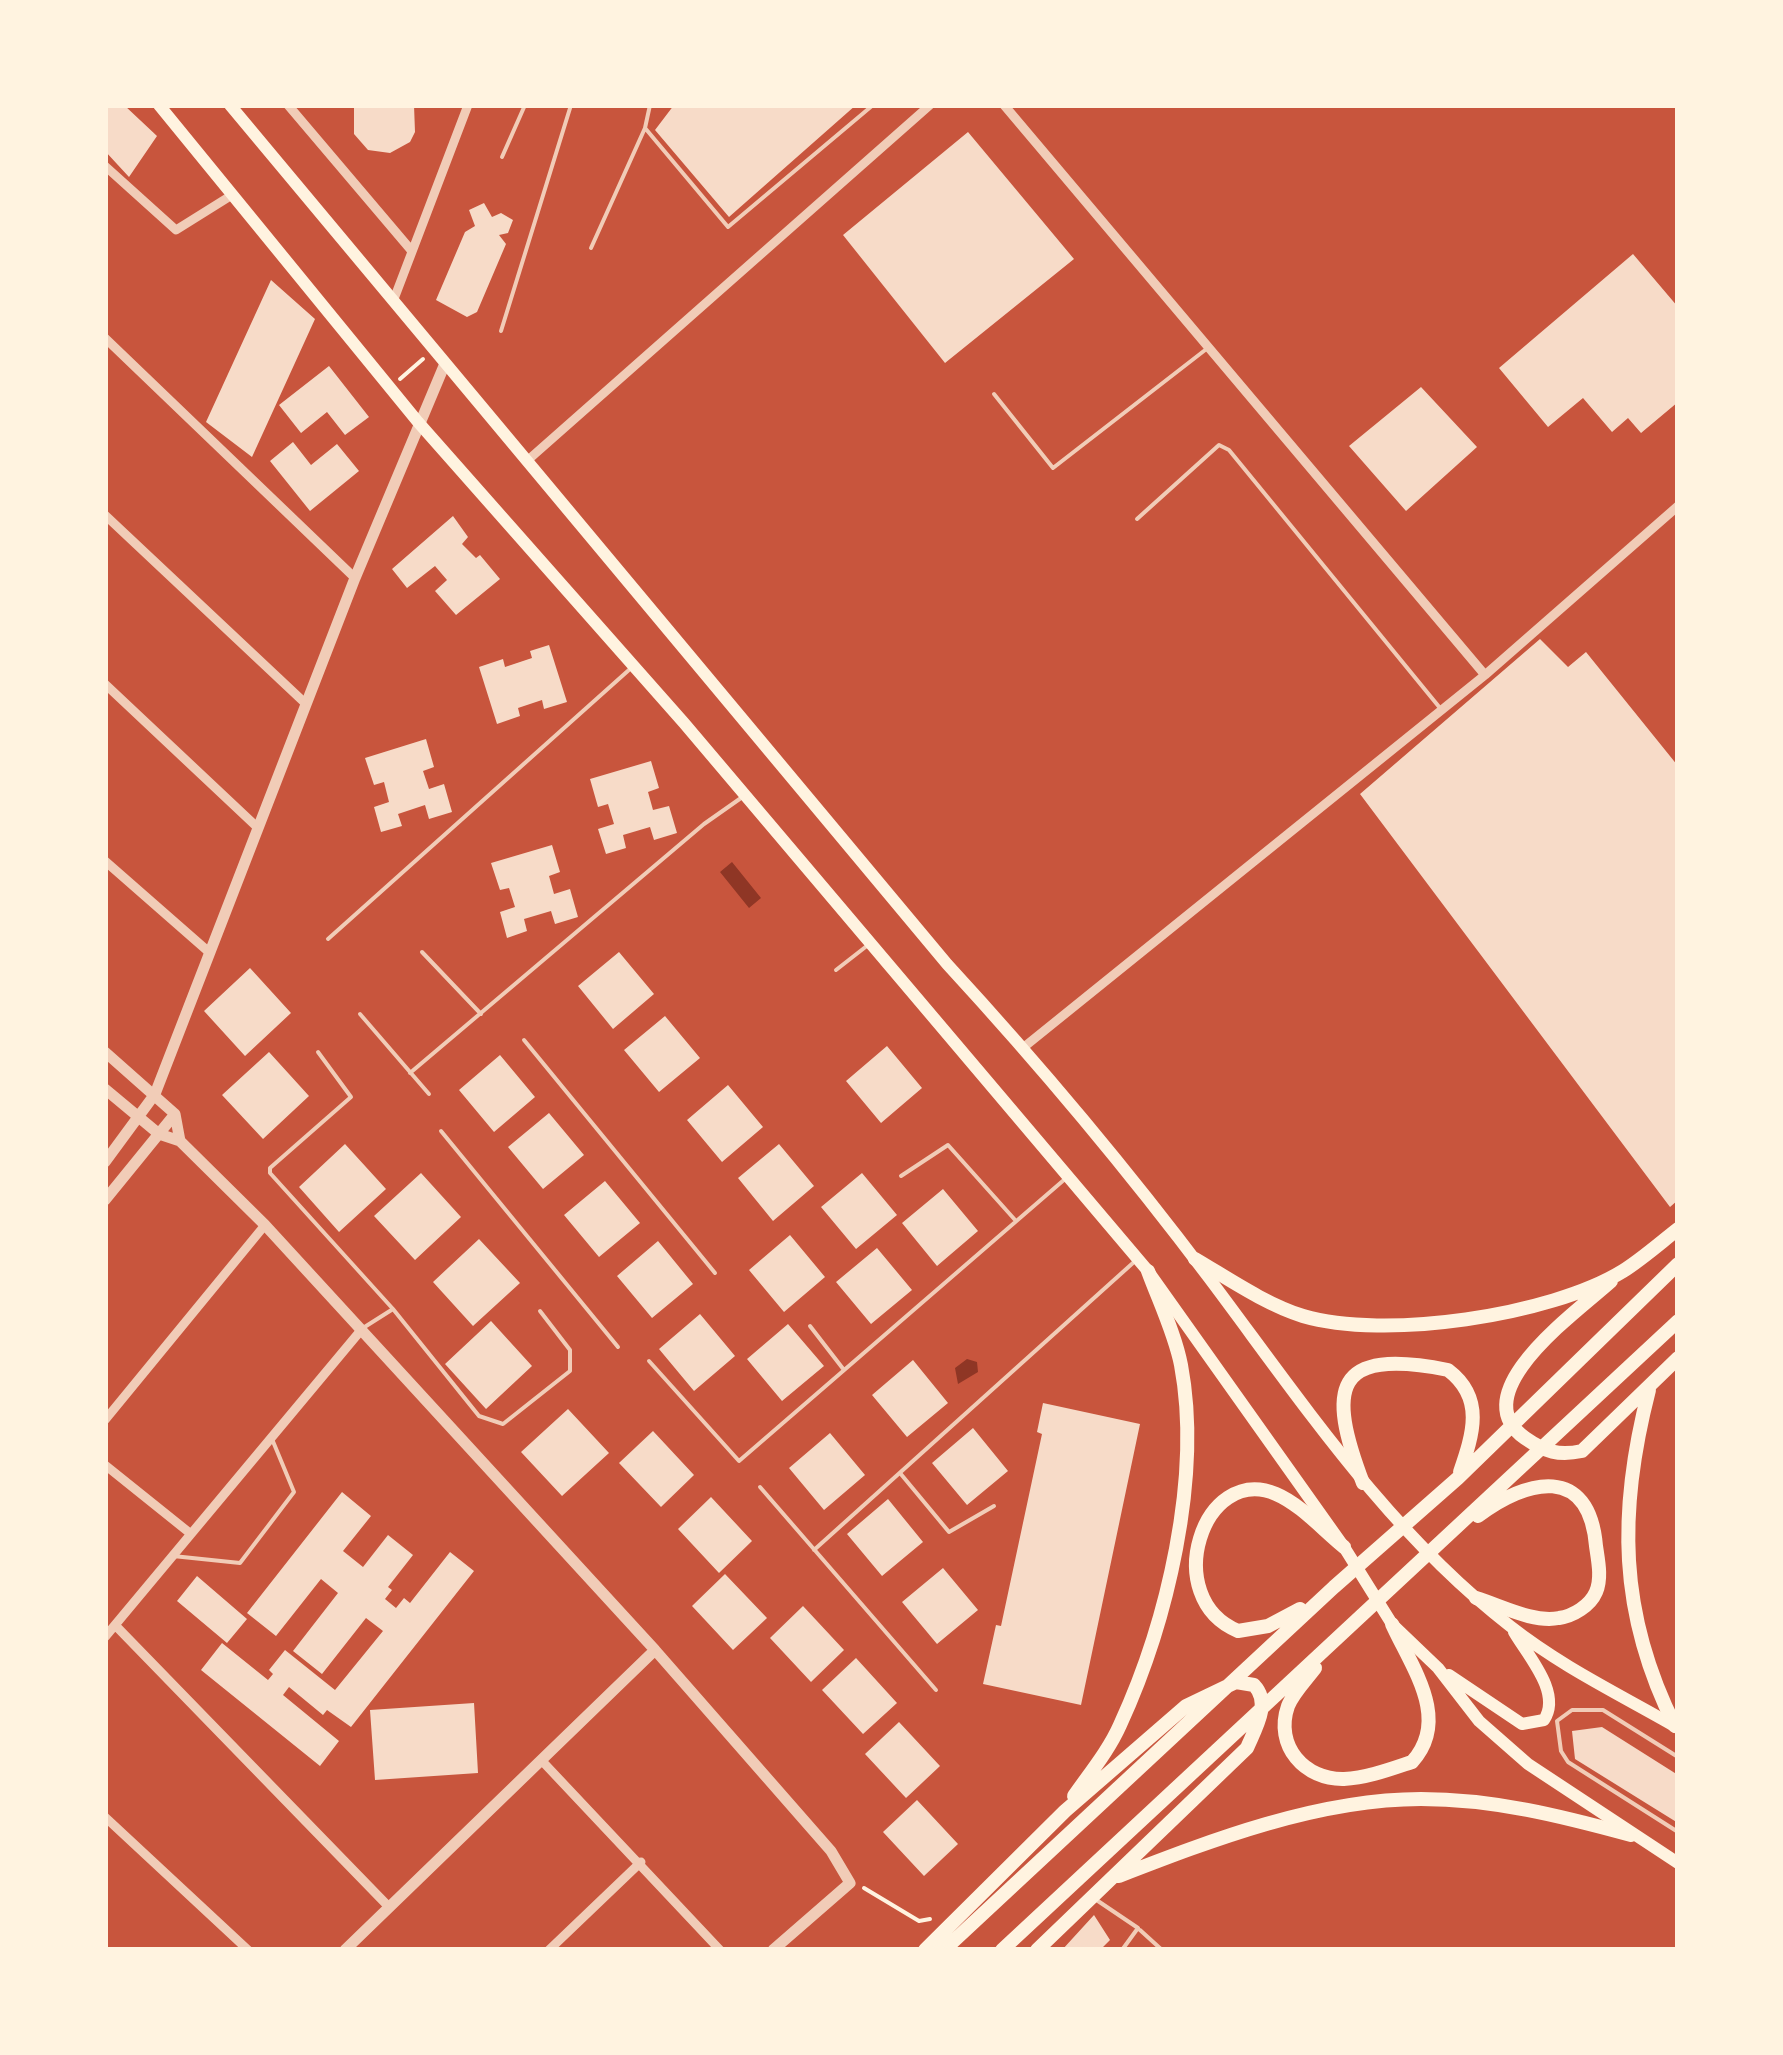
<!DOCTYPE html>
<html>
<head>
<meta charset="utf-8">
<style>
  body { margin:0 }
  #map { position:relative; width:1783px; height:2055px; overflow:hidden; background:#c8553d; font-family:Commissioner,sans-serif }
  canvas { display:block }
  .frame { position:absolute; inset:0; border:108px solid #fff3e0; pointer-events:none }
</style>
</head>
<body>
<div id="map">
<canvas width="1783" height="2055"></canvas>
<div class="frame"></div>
</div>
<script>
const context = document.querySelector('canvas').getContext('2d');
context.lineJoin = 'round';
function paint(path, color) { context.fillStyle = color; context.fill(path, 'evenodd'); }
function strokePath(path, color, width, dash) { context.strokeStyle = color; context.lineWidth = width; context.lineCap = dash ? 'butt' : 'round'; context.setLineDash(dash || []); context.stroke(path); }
const water = new Path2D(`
  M732,862L761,898L749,908L720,872Z
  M967,1359L977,1362L978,1372L958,1384L955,1368Z`);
const building = new Path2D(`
  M105,105H124L157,136L129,177L105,151Z
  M354,105H414L415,132L410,142L390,153L368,150L354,134Z
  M674,105H856L729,217L655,130Z
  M968,132L1074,259L945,363L843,235Z
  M484,203L492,217L501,213L513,220L508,233L499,235L506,244L477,312L467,317L436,300L465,232L475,226L469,210Z
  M1633,254L1678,307V402L1641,433L1628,418L1612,432L1583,398L1548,427L1499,368Z
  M271,280L315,319L252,457L206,422Z
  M329,366L369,417L345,435L327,412L301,433L279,405Z
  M1421,387L1477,447L1406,511L1349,446Z
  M293,442L311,465L337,444L359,471L310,511L270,461Z
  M453,516L468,537L462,544L476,558L480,555L500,579L456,615L435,591L447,580L435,566L407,588L392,569Z
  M1540,639L1568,667L1586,652L1678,766V1200L1670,1207L1360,794Z
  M549,645L567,702L544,709L542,700L518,708L520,716L497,724L479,667L503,659L505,667L532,658L530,651Z
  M426,739L434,767L423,771L429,789L444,784L452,812L429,819L425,805L398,814L402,826L381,832L374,807L389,802L384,782L374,785L365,758Z
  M651,761L659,788L648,792L653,810L669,806L677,833L654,840L650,827L623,835L626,848L606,854L598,829L614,824L608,804L598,807L590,779Z
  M552,845L560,872L549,876L554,894L570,889L578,917L555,924L551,911L524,919L527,931L507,938L500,912L515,907L509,888L500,890L491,863Z
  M619,952L654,994L613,1029L578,986Z
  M250,968L291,1013L245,1056L204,1011Z
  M665,1016L700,1058L659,1092L624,1050Z
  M887,1046L922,1088L881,1123L846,1081Z
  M269,1052L309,1096L263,1139L222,1095Z
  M500,1055L535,1097L494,1132L459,1090Z
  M728,1085L763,1127L722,1162L687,1120Z
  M549,1113L584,1155L543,1189L508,1147Z
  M345,1144L386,1189L339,1232L299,1187Z
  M779,1144L814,1186L773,1221L738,1178Z
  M421,1173L461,1217L415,1260L374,1216Z
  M862,1173L897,1215L856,1249L821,1207Z
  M605,1181L640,1223L599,1257L564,1215Z
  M943,1189L978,1231L937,1266L902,1223Z
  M790,1235L825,1277L784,1312L749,1270Z
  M479,1239L520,1283L473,1326L433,1282Z
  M658,1241L693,1284L652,1318L617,1276Z
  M877,1248L912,1290L871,1324L836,1282Z
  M700,1314L735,1356L694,1391L659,1349Z
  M491,1321L532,1366L486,1409L445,1364Z
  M788,1324L824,1366L782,1401L747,1359Z
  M913,1360L948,1403L907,1437L872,1395Z
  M1043,1403L1140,1424L1081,1705L983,1684L996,1625L1001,1626L1042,1434L1037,1432Z
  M568,1409L609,1453L562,1496L521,1452Z
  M973,1428L1008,1471L967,1505L932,1463Z
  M653,1431L694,1475L661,1507L619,1463Z
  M830,1433L865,1475L824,1510L789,1468Z
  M342,1492L371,1516L343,1551L363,1567L388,1535L413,1555L388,1587L392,1590L385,1599L396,1608L404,1598L410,1603L450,1552L474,1571L351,1727L327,1710L323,1715L289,1687L283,1695L339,1741L320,1766L201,1670L222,1643L268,1680L273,1674L269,1670L285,1650L335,1690L383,1631L366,1618L322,1674L293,1651L338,1593L321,1579L276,1636L247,1613Z
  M711,1497L752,1541L719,1573L678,1529Z
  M888,1499L923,1542L882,1576L847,1534Z
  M943,1568L978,1610L937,1644L902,1602Z
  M725,1574L767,1618L733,1650L692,1606Z
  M197,1576L247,1619L227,1643L177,1601Z
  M803,1606L844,1650L811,1682L770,1638Z
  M856,1658L897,1703L863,1734L822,1690Z
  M474,1703L478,1773L375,1780L370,1710Z
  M899,1722L940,1766L906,1798L865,1754Z
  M1602,1727L1678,1775V1823L1575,1759L1572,1731Z
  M917,1800L958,1844L924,1876L883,1832Z
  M1094,1915L1110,1940L1100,1950H1062Z`);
const path = new Path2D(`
  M400,379L423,359
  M864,1888L919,1921L930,1919`);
const service = new Path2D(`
  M650,105L645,128L728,227L873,105
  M502,157L525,105
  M591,248L645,128
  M501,331L571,105
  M994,394L1053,468L1209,347
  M1137,519L1219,445L1229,450L1440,708
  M328,939L630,669
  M422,952L481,1014
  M836,970L868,945
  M360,1014L429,1094
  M524,1040L715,1273
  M318,1052L351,1097L270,1168V1173L393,1309L479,1416L503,1424L570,1371V1350L540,1311
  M410,1073L704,824L741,798
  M441,1131L618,1347
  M901,1176L948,1145L1016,1221
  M810,1326L844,1370
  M363,1328L393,1309
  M649,1361L739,1461L1065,1179
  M900,1473L949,1532L994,1506
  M760,1487L936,1690
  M814,1550L1134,1262
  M173,1556L240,1563L294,1492L272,1439
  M1678,1757L1603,1710H1572L1557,1721L1561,1751L1568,1762L1678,1832
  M1095,1899L1138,1928L1122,1950
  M1140,1930L1162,1950`);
const minor = new Path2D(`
  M288,105L411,250
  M1004,105L1485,675
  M105,166L176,230L232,195
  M394,299L468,105
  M105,338L355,578
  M528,460L930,105
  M105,515L305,703
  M105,684L257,827
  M105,861L210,953
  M1024,1047L1485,675L1678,506
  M105,1420L265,1225
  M105,1465L191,1534
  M115,1625L389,1907
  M105,1637L362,1329
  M543,1762L720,1950
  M105,1817L248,1950
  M549,1950L641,1862`);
const tertiary = new Path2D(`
  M105,1052L175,1114L180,1141
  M105,1089L159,1134L180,1141L265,1225L655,1650L831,1851L850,1883L773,1950
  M105,1162L155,1094L355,578L444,366
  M105,1200L175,1114
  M345,1950L655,1650`);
const secondary = new Path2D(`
  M159,105L418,422L684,723L1148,1271L1344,1547L1392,1624L1438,1668L1479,1721L1528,1764L1678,1863
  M230,105L947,964C1039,1064 1127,1169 1209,1278C1300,1399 1388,1532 1510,1626C1562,1667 1621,1695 1678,1728
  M1449,1675L1522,1724L1544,1720C1562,1693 1528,1656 1514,1632`);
const primary = new Path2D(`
  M1195,1259C1229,1279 1265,1304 1303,1316C1384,1340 1550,1316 1623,1271C1642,1259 1660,1243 1678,1229
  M1611,1281C1578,1311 1461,1393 1525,1438C1545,1452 1559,1456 1582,1451L1678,1358
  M1649,1390C1618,1510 1618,1613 1675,1726
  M1363,1483C1327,1388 1333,1347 1448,1370C1485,1398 1473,1434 1460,1472
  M1476,1598C1502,1606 1533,1623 1559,1618C1573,1616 1590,1606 1596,1592C1602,1578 1598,1560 1596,1546C1589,1464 1527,1479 1478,1516
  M1300,1609L1268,1626L1238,1631C1159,1598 1203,1463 1276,1494C1300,1504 1323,1530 1344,1547
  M1315,1668C1306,1680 1293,1693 1288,1706C1274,1746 1305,1780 1344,1779C1367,1778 1391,1769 1412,1762C1451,1719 1412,1668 1392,1624
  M1074,1796C1090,1773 1109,1750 1120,1725C1167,1623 1202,1477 1181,1365C1175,1334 1159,1301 1148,1271
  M1119,1876C1212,1840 1318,1799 1421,1799C1494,1799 1561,1816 1631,1835
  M925,1950L1065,1811L1186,1706L1236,1682L1254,1685C1271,1703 1256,1727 1247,1748L1037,1950
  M944,1950L1334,1587L1458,1478L1678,1264
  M1002,1950L1678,1321`);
paint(water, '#8f3625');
paint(building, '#f7dbc8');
strokePath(path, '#fff3e0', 4);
strokePath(service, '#f1ccb7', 4);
strokePath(minor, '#f1ccb7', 9);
strokePath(tertiary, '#f1ccb7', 11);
strokePath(secondary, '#fff3e0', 12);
strokePath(primary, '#fff3e0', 14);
</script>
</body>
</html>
